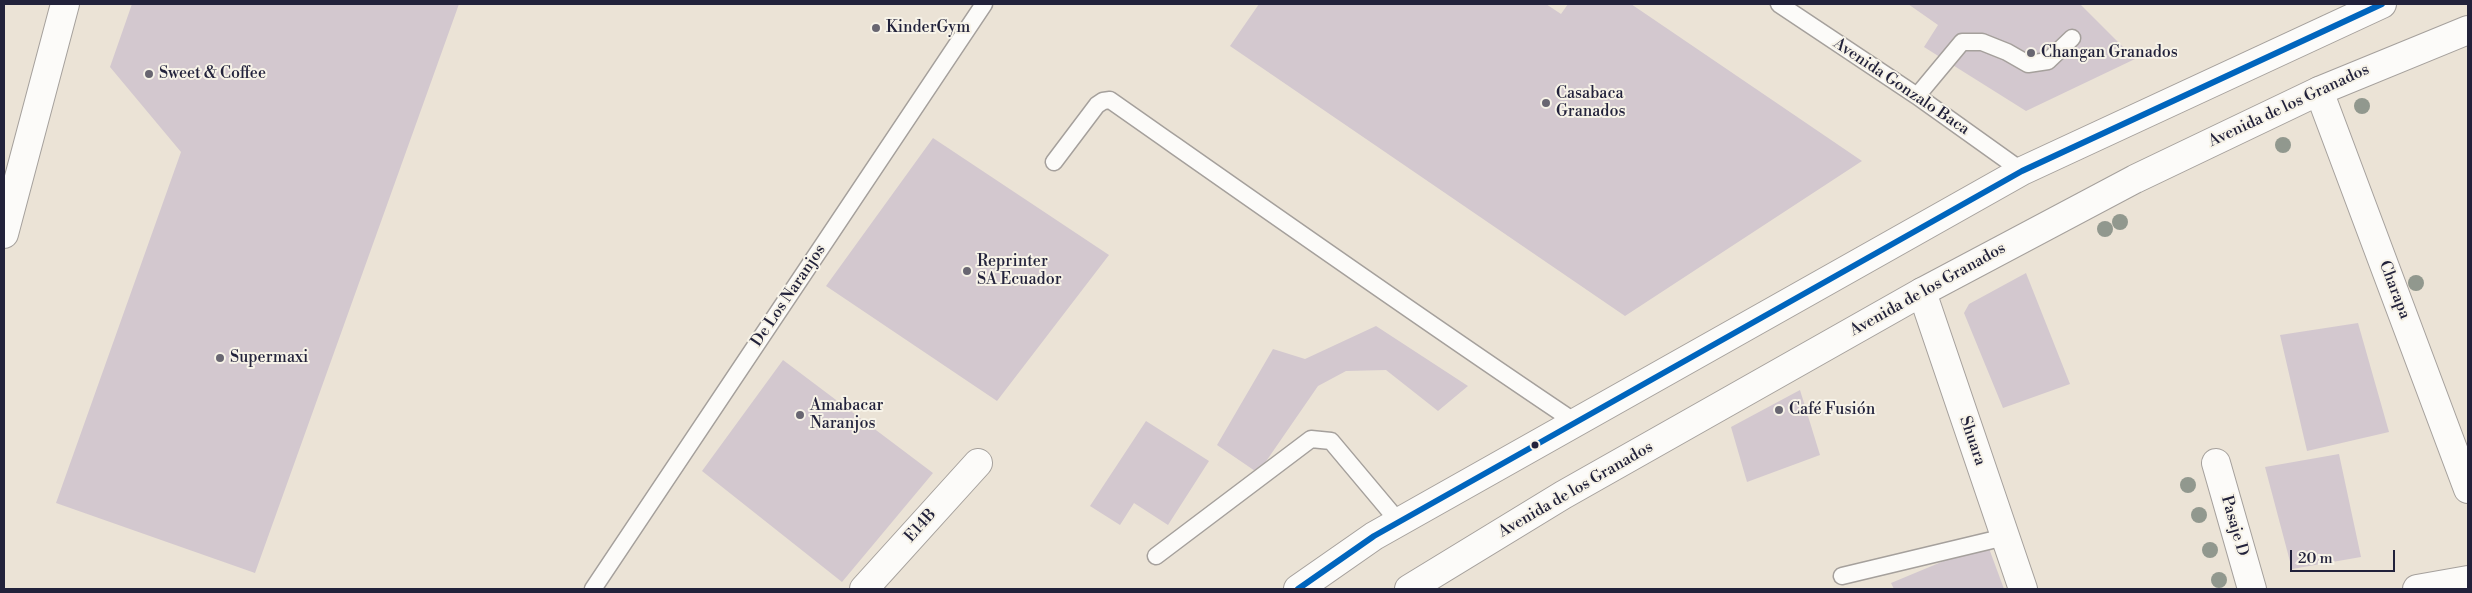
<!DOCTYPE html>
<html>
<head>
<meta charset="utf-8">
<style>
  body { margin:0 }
  #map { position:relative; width:2472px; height:593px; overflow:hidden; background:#ebe3d6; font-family:"Libre Bodoni",serif }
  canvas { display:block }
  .frame { position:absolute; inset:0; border:5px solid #22223b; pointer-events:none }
  .scale { position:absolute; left:2290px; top:550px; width:105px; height:22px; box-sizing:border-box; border:2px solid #22223b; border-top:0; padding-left:6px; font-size:15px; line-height:18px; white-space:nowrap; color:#22223b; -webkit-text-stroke:4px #f7f3e8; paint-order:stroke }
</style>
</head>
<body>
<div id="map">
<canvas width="2472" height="593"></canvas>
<div class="frame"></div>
<div class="scale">20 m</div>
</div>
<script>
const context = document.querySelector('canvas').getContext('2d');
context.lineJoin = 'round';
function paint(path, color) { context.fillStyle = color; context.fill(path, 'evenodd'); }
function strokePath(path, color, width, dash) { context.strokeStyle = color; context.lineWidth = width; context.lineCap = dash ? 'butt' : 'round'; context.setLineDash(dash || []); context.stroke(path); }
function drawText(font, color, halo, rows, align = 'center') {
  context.font = font + ' "Libre Bodoni",serif'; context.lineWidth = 4; context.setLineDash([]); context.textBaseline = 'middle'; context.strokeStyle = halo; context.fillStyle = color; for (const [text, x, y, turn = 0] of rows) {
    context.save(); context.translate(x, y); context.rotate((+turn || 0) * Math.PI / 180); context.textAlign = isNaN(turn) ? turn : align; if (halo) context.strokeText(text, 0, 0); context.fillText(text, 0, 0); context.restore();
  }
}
const building = new Path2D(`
  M132,4H459L255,573L56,503L181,152L110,67Z
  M1259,4H1546L1561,14L1568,4H1631L1862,161L1625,316L1230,46Z
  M1908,4H2080L2135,59L2026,111L1924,47L1938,25Z
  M933,138L1109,255L997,401L826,286Z
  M2026,273L2070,384L2003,408L1964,313L1969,304Z
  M2358,323L2389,432L2307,451L2280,335Z
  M1376,326L1468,386L1438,411L1386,370L1346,371L1318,386L1258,473L1217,445L1273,349L1305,359Z
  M783,360L933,473L842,582L702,471Z
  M1800,390L1820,455L1747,482L1731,427Z
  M1146,421L1209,461L1168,525L1134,503L1120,525L1090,506Z
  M2339,454L2361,557L2292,569L2265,467Z
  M1987,543L2004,589H1894L1891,583Z`);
const lane = new Path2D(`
  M1779,4L1917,96L2022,171
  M1917,96L1962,42H1982L2007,52L2028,64L2048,61L2072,38
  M1054,162L1097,105L1103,101L1110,100C1264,208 1418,317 1575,422
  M1156,556L1311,439L1331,441L1399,522
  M1842,576L2005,537
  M593,589L984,4`);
const street = new Path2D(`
  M2319,91L2468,489
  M1922,292L2023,589
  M2216,463L2252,589
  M864,589L978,463
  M2417,589L2468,580`);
const primary = new Path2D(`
  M4,234L65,4
  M1298,589L1374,536L2022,171L2382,4
  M1409,589L1563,495L1922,292L2135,179L2319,91L2468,30`);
const bus1 = new Path2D(`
  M1298,589L1374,536L2022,171L2382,4`);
const trees = [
  [2362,106],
  [2283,145],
  [2120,222],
  [2105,229],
  [2416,283],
  [2188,485],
  [2199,515],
  [2210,550],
  [2219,580]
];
const markers = [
  [876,28,5,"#686671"],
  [2031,53,5,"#686671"],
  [149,74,5,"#686671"],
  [1546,103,5,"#686671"],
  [967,271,5,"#686671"],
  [220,358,5,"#686671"],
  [1779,410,5,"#686671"],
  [800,415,5,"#686671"],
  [1535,445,4.5,"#22223b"]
];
const poiNames = [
  ["KinderGym",886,28],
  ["Changan Granados",2041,53],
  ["Sweet & Coffee",159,74],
  ["Casabaca",1556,94],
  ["Granados",1556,112],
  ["Reprinter",977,262],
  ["SA Ecuador",977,280],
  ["Supermaxi",230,358],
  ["Amabacar",810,406],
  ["Naranjos",810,424],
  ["Café Fusión",1789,410]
];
const streetNames = [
  ["Avenida Gonzalo Baca",1901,87,34],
  ["Avenida de los Granados",2289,106,-25],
  ["Avenida de los Granados",1928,290,-29],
  ["Charapa",2394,290,69],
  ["De Los Naranjos",789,296,-56],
  ["Shuara",1972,441,71],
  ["Avenida de los Granados",1576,490,-30],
  ["E14B",921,526,-48],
  ["Pasaje D",2234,526,74]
];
paint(building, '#d3c8cf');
strokePath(lane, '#a5a09c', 19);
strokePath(street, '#a5a09c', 30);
strokePath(primary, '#a5a09c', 30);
strokePath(lane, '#fcfbf9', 16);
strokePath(street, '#fcfbf9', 28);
strokePath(primary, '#fcfbf9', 28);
strokePath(bus1, '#0065bd', 6);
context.fillStyle = '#91988e';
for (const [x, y] of trees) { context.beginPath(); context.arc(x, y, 8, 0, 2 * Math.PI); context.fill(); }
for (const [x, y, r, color] of markers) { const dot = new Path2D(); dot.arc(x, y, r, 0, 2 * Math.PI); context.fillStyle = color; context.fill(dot); strokePath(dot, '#f7f3e8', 2); }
drawText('16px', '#22223b', '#f7f3e8', poiNames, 'left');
drawText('16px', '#22223b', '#f7f3e8', streetNames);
</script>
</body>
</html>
